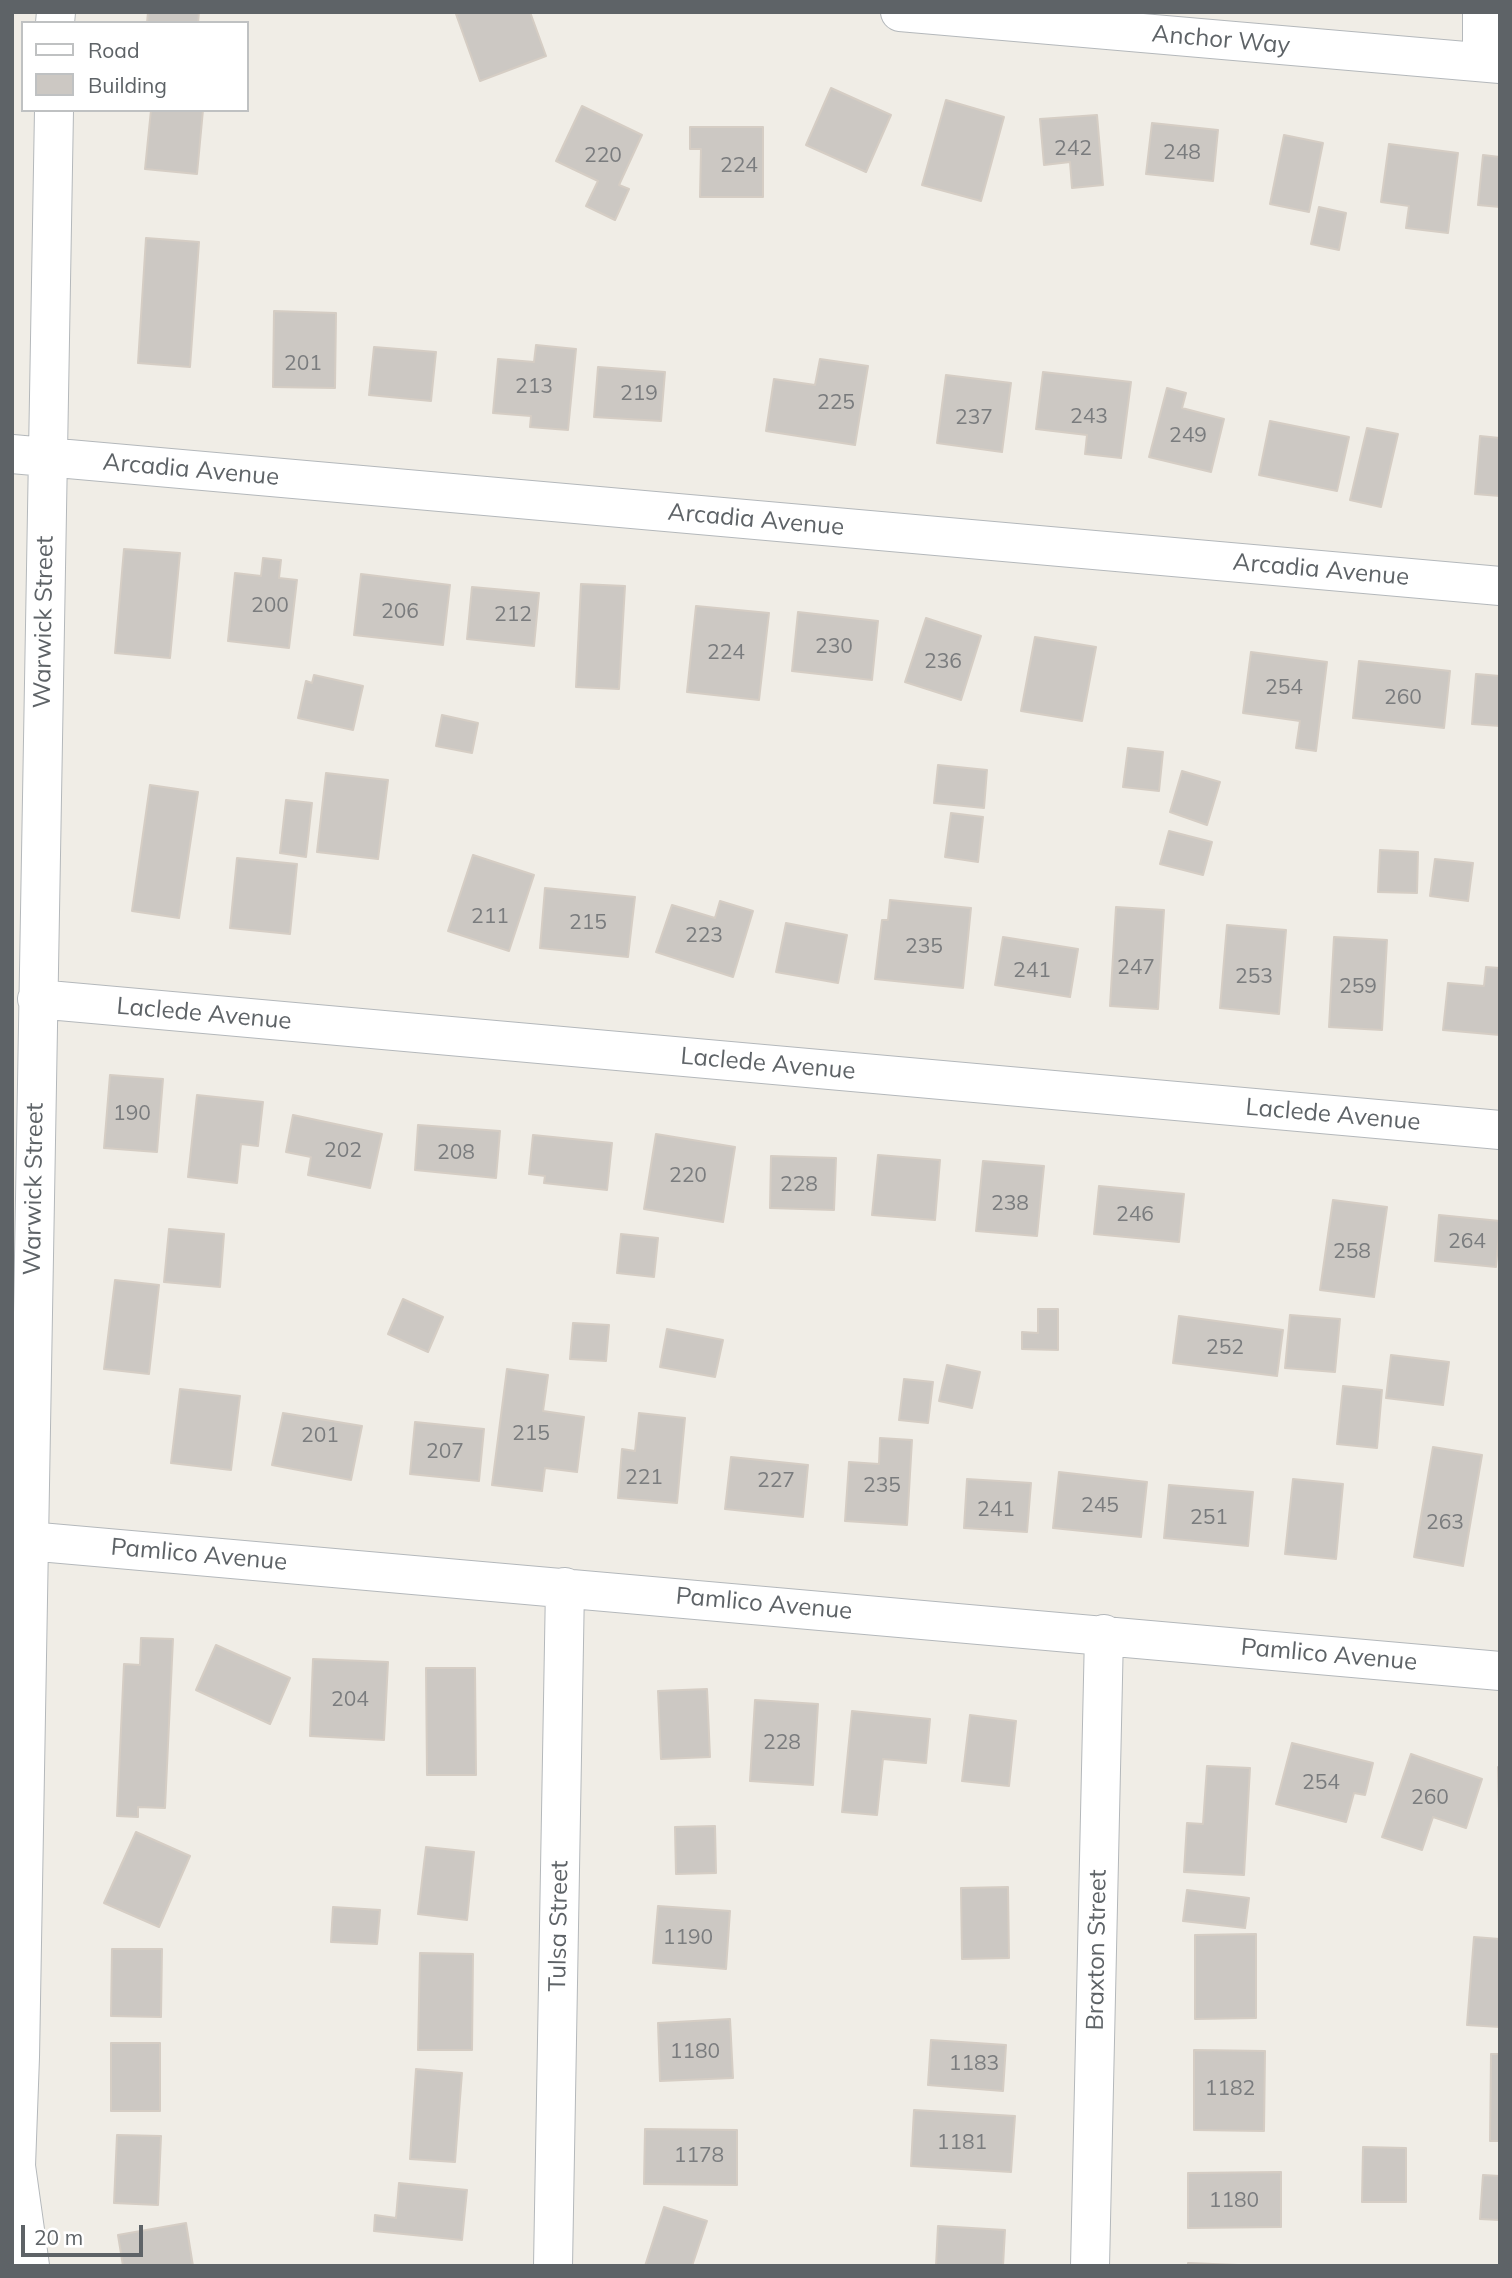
<!DOCTYPE html>
<html>
<head>
<meta charset="utf-8">
<style>
  body { margin:0 }
  #map { position:relative; width:1512px; height:2278px; overflow:hidden; background:#f0ede6; font-family:Mulish,sans-serif }
  canvas { display:block }
  .frame { position:absolute; inset:0; border:14px solid #5e6367; pointer-events:none }
  .legend { position:absolute; left:21px; top:21px; width:228px; height:91px; box-sizing:border-box; background:#fff; border:2px solid #bfc1c2; margin:0; padding:9px 12px; list-style:none; font-size:21px; color:#5e6367 }
  .legend li { display:flex; align-items:center; gap:14px; height:35px }
  .legend b { width:35px; border:2px solid #bfc1c2 }
  .scale { position:absolute; left:21px; top:2225px; width:122px; height:32px; box-sizing:border-box; border:4px solid #5e6367; border-top:0; padding-left:9px; font-size:21px; line-height:24px; white-space:nowrap; color:#5e6367; -webkit-text-stroke:5px #fff; paint-order:stroke }
</style>
</head>
<body>
<div id="map">
<canvas width="1512" height="2278"></canvas>
<div class="frame"></div>
<ul class="legend">
<li><b style="height:9px;background:#fff"></b>Road</li>
<li><b style="height:19px;background:#ccc8c3"></b>Building</li>
</ul>
<div class="scale">20 m</div>
</div>
<script>
const context = document.querySelector('canvas').getContext('2d');
context.lineJoin = 'round';
function paint(path, color) { context.fillStyle = color; context.fill(path, 'evenodd'); }
function strokePath(path, color, width, dash) { context.strokeStyle = color; context.lineWidth = width; context.lineCap = dash ? 'butt' : 'round'; context.setLineDash(dash || []); context.stroke(path); }
function drawText(font, color, halo, rows, align = 'center') {
  context.font = font + ' Mulish,sans-serif'; context.lineWidth = 5; context.setLineDash([]); context.textBaseline = 'middle'; context.strokeStyle = halo; context.fillStyle = color; for (const [text, x, y, turn = 0] of rows) {
    context.save(); context.translate(x, y); context.rotate((+turn || 0) * Math.PI / 180); context.textAlign = isNaN(turn) ? turn : align; if (halo) context.strokeText(text, 0, 0); context.fillText(text, 0, 0); context.restore();
  }
}
const building = new Path2D(`
  M148,12H199L198,23H147Z
  M462,12H530L546,56L480,81L456,14Z
  M831,88L891,115L866,172L806,145Z
  M946,100L1004,117L981,201L922,185Z
  M582,106L642,135L619,185L629,189L615,220L586,206L598,181L556,161Z
  M151,110H203L197,174L145,169Z
  M1097,115L1103,185L1072,188L1070,162L1044,165L1040,119Z
  M1152,123L1218,130L1213,181L1146,174Z
  M690,127H763V197H700L701,149H690Z
  M1284,135L1323,143L1309,212L1270,204Z
  M1389,144L1458,153L1448,233L1406,228L1409,206L1381,202Z
  M1483,155L1500,157V207L1478,205Z
  M1319,207L1346,213L1339,250L1311,244Z
  M146,238L199,242L190,367L138,363Z
  M274,311L336,313L335,388L273,387Z
  M536,345L576,349L568,430L530,427L531,416L493,413L498,359L534,362Z
  M374,347L436,352L431,401L369,395Z
  M820,359L868,366L855,445L766,431L774,379L815,385Z
  M598,367L665,372L661,421L594,417Z
  M1043,372L1131,382L1121,458L1085,454L1087,435L1036,429Z
  M946,375L1011,383L1002,452L937,443Z
  M1167,388L1186,393L1182,408L1224,419L1211,472L1149,457Z
  M1270,421L1349,437L1337,491L1259,475Z
  M1367,428L1398,434L1381,507L1350,500Z
  M1480,436L1500,438V496L1475,494Z
  M124,549L180,553L170,658L115,653Z
  M263,558L281,560L279,578L297,580L289,648L228,641L235,573L261,576Z
  M361,574L450,585L443,645L354,635Z
  M581,584L625,586L619,689L576,687Z
  M472,587L539,593L534,646L467,639Z
  M696,606L769,613L759,700L687,692Z
  M798,612L878,621L872,680L792,671Z
  M926,618L981,636L961,700L905,682Z
  M1035,637L1096,647L1082,721L1021,711Z
  M1251,652L1327,662L1316,751L1296,748L1300,721L1243,713Z
  M1359,661L1450,671L1444,728L1353,718Z
  M1476,674L1500,676V726L1472,724Z
  M314,675L363,686L353,730L298,718L306,681L312,683Z
  M442,715L478,723L472,753L436,746Z
  M1128,748L1163,752L1159,791L1123,787Z
  M938,765L987,770L984,808L934,803Z
  M1182,771L1220,782L1207,825L1170,812Z
  M326,773L388,780L378,859L317,852Z
  M150,785L198,792L179,918L132,911Z
  M286,800L312,803L306,857L280,853Z
  M951,813L983,817L978,862L945,857Z
  M1169,831L1212,842L1203,875L1160,864Z
  M1380,850L1418,852L1417,893L1378,892Z
  M473,855L534,875L509,951L448,931Z
  M237,858L297,864L290,934L230,928Z
  M1435,859L1473,863L1468,901L1430,896Z
  M545,888L635,897L628,957L540,948Z
  M890,900L971,908L963,988L875,979L882,920H888Z
  M720,901L753,911L733,977L656,952L672,905L715,918Z
  M1116,907L1164,910L1158,1009L1110,1006Z
  M786,923L847,935L838,983L776,972Z
  M1227,925L1286,930L1279,1014L1220,1008Z
  M1003,937L1078,949L1070,997L995,985Z
  M1334,937L1387,940L1382,1030L1329,1027Z
  M1486,967L1500,968V1035L1443,1030L1448,983L1484,986Z
  M110,1075L163,1079L157,1152L104,1148Z
  M197,1095L263,1102L258,1146L241,1144L237,1183L188,1177Z
  M293,1115L382,1134L370,1188L308,1175L311,1157L286,1152Z
  M418,1125L500,1131L496,1178L415,1170Z
  M656,1134L735,1147L723,1222L644,1209Z
  M533,1135L612,1143L607,1190L544,1183L545,1176L529,1174Z
  M878,1155L940,1160L935,1220L872,1215Z
  M771,1156L836,1158L834,1210L770,1208Z
  M983,1161L1044,1166L1037,1236L976,1231Z
  M1099,1186L1184,1194L1179,1242L1094,1234Z
  M1333,1200L1387,1207L1374,1297L1320,1290Z
  M1439,1215L1500,1221L1496,1267L1435,1261Z
  M169,1229L224,1234L220,1287L164,1282Z
  M621,1234L658,1238L654,1277L617,1273Z
  M115,1280L159,1285L149,1374L104,1369Z
  M403,1299L443,1317L428,1352L388,1334Z
  M1038,1309H1058V1350L1022,1349V1332L1038,1333Z
  M1290,1315L1340,1319L1335,1372L1285,1368Z
  M1179,1316L1283,1330L1277,1376L1173,1363Z
  M573,1323L609,1325L606,1361L570,1359Z
  M667,1329L723,1340L715,1377L660,1367Z
  M1391,1355L1449,1362L1443,1405L1386,1398Z
  M947,1365L980,1372L972,1408L939,1401Z
  M507,1369L548,1375L543,1411L584,1417L577,1472L545,1468L542,1491L492,1485Z
  M904,1379L933,1382L928,1423L899,1420Z
  M1343,1386L1382,1390L1377,1448L1337,1444Z
  M180,1389L240,1396L231,1470L171,1463Z
  M283,1413L362,1426L351,1480L272,1465Z
  M639,1413L685,1418L677,1503L618,1498L622,1449L635,1451Z
  M415,1422L484,1429L479,1481L410,1474Z
  M880,1438L912,1440L907,1525L845,1521L849,1462L879,1464Z
  M1433,1447L1482,1455L1463,1566L1414,1557Z
  M731,1457L808,1465L803,1517L725,1509Z
  M1059,1472L1147,1482L1141,1537L1053,1528Z
  M967,1479L1031,1483L1027,1532L964,1528Z
  M1293,1479L1343,1484L1336,1559L1285,1554Z
  M1169,1485L1253,1492L1248,1546L1164,1538Z
  M141,1638L173,1639L165,1808L138,1807V1817L117,1816L124,1664L140,1665Z
  M216,1645L290,1678L270,1724L196,1690Z
  M313,1659L388,1662L384,1740L310,1736Z
  M426,1668H475L476,1775H427Z
  M707,1689L710,1757L661,1759L658,1691Z
  M755,1700L818,1704L813,1785L750,1781Z
  M852,1711L930,1719L926,1763L883,1759L877,1815L842,1812Z
  M970,1715L1016,1721L1009,1786L962,1781Z
  M1292,1743L1373,1763L1365,1795L1354,1793L1346,1822L1276,1804Z
  M1411,1754L1482,1779L1466,1828L1433,1817L1422,1850L1382,1837Z
  M1207,1766L1250,1768L1244,1875L1184,1872L1187,1823L1203,1824Z
  M1498,1767H1500V1855Z
  M715,1826L716,1873L676,1874L675,1827Z
  M136,1832L190,1856L159,1927L104,1903Z
  M426,1847L474,1852L467,1920L418,1914Z
  M1008,1887L1009,1958L962,1959L961,1888Z
  M1187,1890L1249,1898L1245,1928L1183,1921Z
  M658,1906L730,1911L726,1969L653,1963Z
  M333,1907L380,1910L377,1944L331,1942Z
  M1256,1934V2018L1195,2019V1935Z
  M1474,1937L1500,1939V2027L1467,2025Z
  M112,1949H162L161,2017L111,2016Z
  M420,1953L473,1954L472,2050H418Z
  M730,2019L733,2078L660,2081L658,2023Z
  M931,2040L1006,2045L1003,2091L928,2085Z
  M111,2043H160V2111H111Z
  M1194,2050L1265,2051L1264,2131L1194,2130Z
  M1491,2054H1500V2141H1490Z
  M416,2069L462,2073L455,2162L410,2159Z
  M914,2110L1015,2116L1011,2172L911,2166Z
  M645,2129L737,2130V2185L644,2184Z
  M117,2135L161,2136L158,2205L114,2203Z
  M1363,2147L1406,2148V2202H1362Z
  M1281,2172V2227L1188,2228V2173Z
  M1483,2175L1500,2176V2220L1480,2219Z
  M399,2183L467,2190L462,2240L374,2231L375,2215L396,2218Z
  M664,2207L707,2221L692,2266H645Z
  M186,2223L193,2266H123L118,2235Z
  M938,2226L1005,2230L1003,2266H936Z
  M1188,2263L1238,2265V2266H1188Z`);
const minor = new Path2D(`
  M900,12L1500,64
  M1482,12V62
  M55,23L56,12
  M12,454L1500,586
  M37,999L1500,1130
  M28,1541L1500,1671
  M30,2266L16,2166L20,2057L54,110
  M553,2266L565,1587
  M1090,2266L1104,1634`);
const numberNames = [
  ["242",1073,149],
  ["248",1182,153],
  ["220",603,156],
  ["224",739,166],
  ["201",303,364],
  ["213",534,387],
  ["219",639,394],
  ["225",836,403],
  ["243",1089,417],
  ["237",974,418],
  ["249",1188,436],
  ["200",270,606],
  ["206",400,612],
  ["212",513,615],
  ["230",834,647],
  ["224",726,653],
  ["236",943,662],
  ["254",1284,688],
  ["260",1403,698],
  ["211",490,917],
  ["215",588,923],
  ["223",704,936],
  ["235",924,947],
  ["247",1136,968],
  ["241",1032,971],
  ["253",1254,977],
  ["259",1358,987],
  ["190",132,1114],
  ["202",343,1151],
  ["208",456,1153],
  ["220",688,1176],
  ["228",799,1185],
  ["238",1010,1204],
  ["246",1135,1215],
  ["264",1467,1242],
  ["258",1352,1252],
  ["252",1225,1348],
  ["215",531,1434],
  ["201",320,1436],
  ["207",445,1452],
  ["221",644,1478],
  ["227",776,1481],
  ["235",882,1486],
  ["245",1100,1506],
  ["241",996,1510],
  ["251",1209,1518],
  ["263",1445,1523],
  ["204",350,1700],
  ["228",782,1743],
  ["254",1321,1783],
  ["260",1430,1798],
  ["1190",688,1938],
  ["1180",695,2052],
  ["1183",974,2064],
  ["1182",1230,2089],
  ["1181",962,2143],
  ["1178",699,2156],
  ["1180",1234,2201]
];
const streetNames = [
  ["Anchor Way",1221,40,5],
  ["Arcadia Avenue",191,470,5],
  ["Arcadia Avenue",756,520,5],
  ["Arcadia Avenue",1321,570,5],
  ["Warwick Street",44,622,-89],
  ["Laclede Avenue",204,1014,5],
  ["Laclede Avenue",768,1064,5],
  ["Laclede Avenue",1333,1115,5],
  ["Warwick Street",34,1189,-89],
  ["Pamlico Avenue",199,1555,5],
  ["Pamlico Avenue",764,1604,5],
  ["Pamlico Avenue",1329,1655,5],
  ["Tulsa Street",559,1926,-89],
  ["Braxton Street",1097,1950,-89]
];
paint(building, '#ccc8c3');
strokePath(building, '#d5cdc4', 2);
strokePath(minor, '#b4b8bb', 40);
strokePath(minor, '#fff', 38);
drawText('21px', '#7a7c7e', null, numberNames);
drawText('24px', '#5e6367', '#fff', streetNames);
</script>
</body>
</html>
